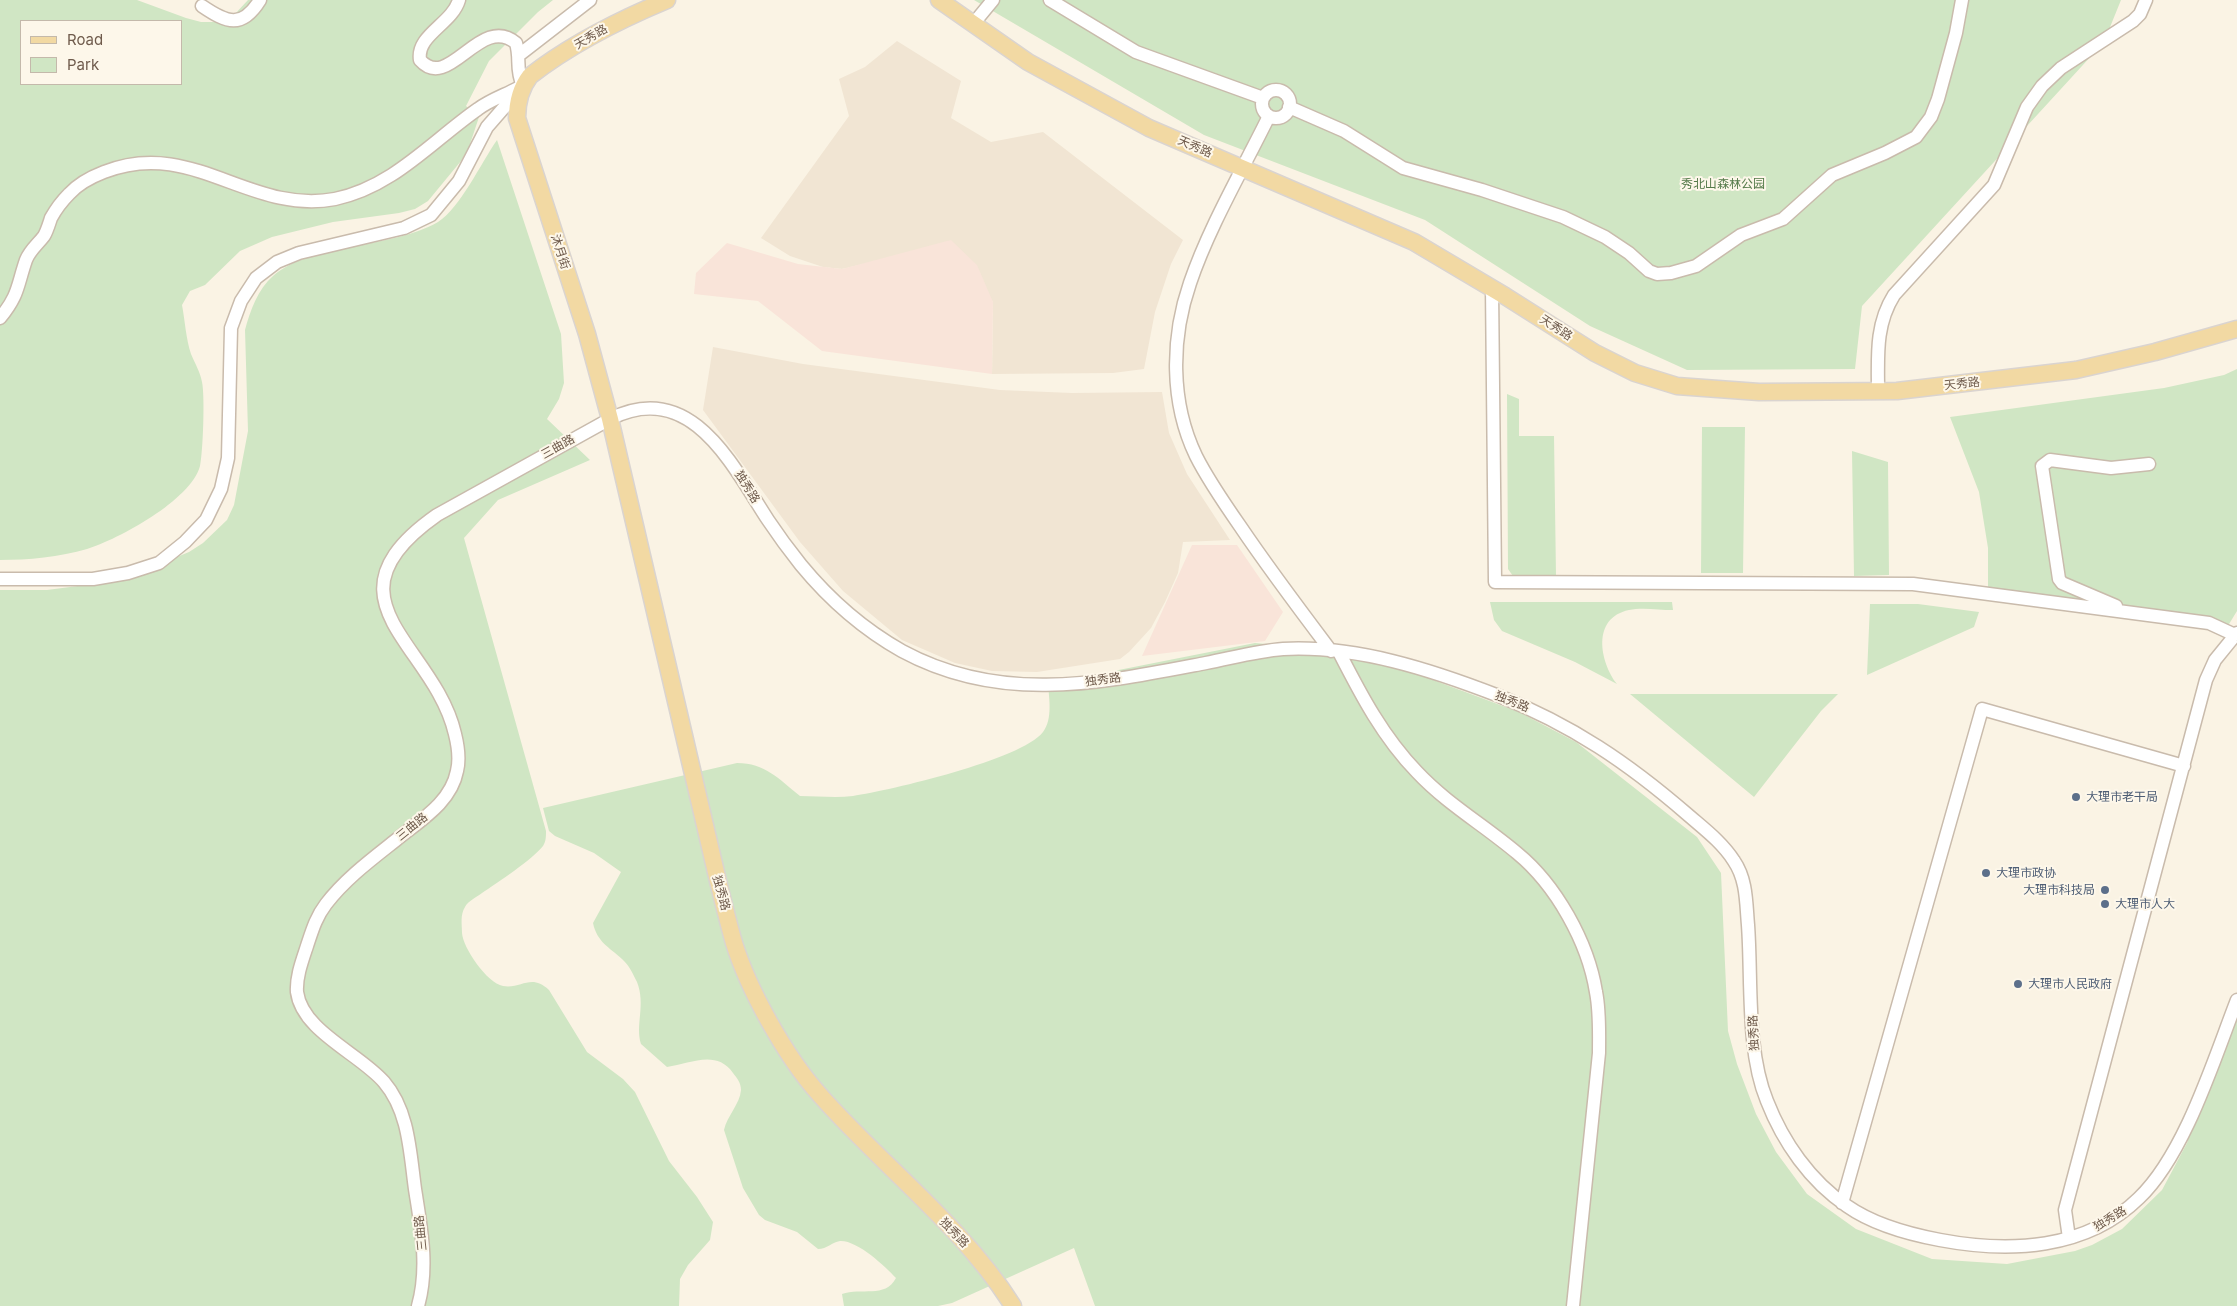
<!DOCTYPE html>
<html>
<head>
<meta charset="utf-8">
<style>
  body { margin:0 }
  #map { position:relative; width:2237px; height:1306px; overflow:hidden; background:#faf3e4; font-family:Inter,sans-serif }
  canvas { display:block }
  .legend { position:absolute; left:20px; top:20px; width:162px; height:65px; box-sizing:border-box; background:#fdf7ea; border:1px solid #c4b9ab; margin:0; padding:6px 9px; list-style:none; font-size:15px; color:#6f5b4c }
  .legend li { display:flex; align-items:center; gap:10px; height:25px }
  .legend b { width:25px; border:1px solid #c4b9ab }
</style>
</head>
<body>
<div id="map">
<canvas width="2237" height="1306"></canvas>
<ul class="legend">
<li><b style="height:6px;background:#f2d9a3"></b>Road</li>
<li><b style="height:14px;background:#d0e6c4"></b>Park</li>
</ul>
</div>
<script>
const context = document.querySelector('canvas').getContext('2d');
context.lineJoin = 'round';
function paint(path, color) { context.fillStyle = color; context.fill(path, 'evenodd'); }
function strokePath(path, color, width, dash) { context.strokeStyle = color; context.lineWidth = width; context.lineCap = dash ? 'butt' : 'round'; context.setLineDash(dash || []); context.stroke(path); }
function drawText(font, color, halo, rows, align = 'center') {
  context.font = font + ' Inter,"Noto Sans SC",sans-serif'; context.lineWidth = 4; context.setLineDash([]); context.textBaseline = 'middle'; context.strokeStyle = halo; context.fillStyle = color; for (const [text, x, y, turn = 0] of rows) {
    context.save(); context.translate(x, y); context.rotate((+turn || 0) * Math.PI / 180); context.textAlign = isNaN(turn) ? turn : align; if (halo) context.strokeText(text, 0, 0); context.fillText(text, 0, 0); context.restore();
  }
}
const residential = new Path2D(`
  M897,41L961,81L951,118L991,142L1043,132L1183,240L1171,264L1155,312L1144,369L1113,373L992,374L993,302L889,258L842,269L823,267L790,256L761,238L849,116L839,79L865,67Z
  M713,347L803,364L1000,390L1072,393L1162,392L1169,433L1187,474L1230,540L1183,542L1178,573L1165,602L1151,628L1129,652L1120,659L1037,672L992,671L955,663L902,640L843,591L800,542L703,410Z`);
const commercial = new Path2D(`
  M951,240L977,265L993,302L992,374L822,351L758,301L694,294L696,273L727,243L798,264L842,269Z
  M1192,545H1237L1283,612L1265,641L1142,656Z`);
const green = new Path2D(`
  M0,0H137L186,18L201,22H218L234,15L248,0H553L538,12L489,61L466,106L479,117L469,147L461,161L428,201L415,209L399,213L333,222L272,237L240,251L205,285L190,291L182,305C185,321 186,339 191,354C195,364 200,371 202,382C205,396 203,452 200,466C191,500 119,539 87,549C60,557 28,560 0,560ZM21,21H181V84H21Z
  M974,0H2121L2104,42L1862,306L1855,369L1687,370L1590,326L1425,220L1204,135Z
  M497,140L561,334L564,383L559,399L547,419L590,460L498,500L464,538L546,831C546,837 546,841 543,846C533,859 497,883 482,893C477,897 468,901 465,907C460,915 462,924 462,933C463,948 487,983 503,986C522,989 531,973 549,990L587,1052L623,1079L635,1092L669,1161L697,1197L713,1222L710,1240L688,1265L680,1279L679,1306H0V590H47L93,584L153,567L189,552L203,543L227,520L234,505L248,431L245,330C250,311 258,289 273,276C311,243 391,249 438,222C460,208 481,163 497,140Z
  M2237,369V611L2226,629L1988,593V548L1979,492L1950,417L2164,388L2224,375Z
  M1507,394L1519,399V436H1554L1556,576H1513L1508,569Z
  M1702,427H1745L1743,573H1701Z
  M1852,451L1888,462L1889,575L1854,576Z
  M1490,602H1672L1673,610C1659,610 1642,607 1629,610C1591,618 1600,662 1617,684L1575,662L1502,631L1494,620Z
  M1870,604H1918L1979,612L1974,627L1867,675Z
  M1255,643L1345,651L1425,677L1519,712L1576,742L1697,837L1721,873L1728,1031L1737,1064L1756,1114L1776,1152L1807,1194L1856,1229L1932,1259L2007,1264L2075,1251L2092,1245L2122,1229L2162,1190L2187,1143L2202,1096L2237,1016V1306H1095L1074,1248L952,1303L938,1306H844L842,1294C861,1287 885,1299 896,1278C885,1266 857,1240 840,1241C832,1242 827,1249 818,1249L797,1232L765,1220L759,1215L743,1188L724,1130C727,1116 740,1104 741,1090C741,1083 737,1078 733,1073C716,1049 690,1064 667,1067L641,1044C635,1025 646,1005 637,982C633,974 629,965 622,959C609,947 597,942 593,923L621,872L594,853L555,836L549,831L543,808L737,763C765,763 779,779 800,796C817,796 836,798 853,796C891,790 1021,760 1043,732C1053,719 1049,698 1048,684Z
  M1630,694H1838L1821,711L1754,797Z`);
const minor = new Path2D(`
  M459,0C452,24 416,35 420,60C449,93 480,13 516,43C521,60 515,68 523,86
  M1050,0L1136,52L1263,98
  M202,6C227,23 242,29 260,0
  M974,23L993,0
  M519,55L590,0
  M1262 104a14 14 0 1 1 28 0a14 14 0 1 1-28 0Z
  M1289,107L1344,131L1403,168L1482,190L1563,217L1605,237L1629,253L1649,271L1657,274L1671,273L1696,266L1741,235L1783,219L1832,175L1885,153L1916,137L1931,117L1938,99L1956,33L1962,0
  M1269,116C1243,169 1209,227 1190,283C1171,338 1170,402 1196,456C1208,480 1224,503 1240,526C1269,569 1300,610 1331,651
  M1492,288L1495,582L1913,584L2209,623L2235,635
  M0,318C19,295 17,286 26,260C30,250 38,244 44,236C47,231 49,224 51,218C56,209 62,201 69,194C78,184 91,177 104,172C192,137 249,215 335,199C393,187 432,141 478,109C490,100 505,95 518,88
  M1878,391C1878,357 1875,325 1894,295L1994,185L2027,107L2042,86L2061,68L2133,21L2140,14L2146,0
  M0,579H93L128,573L159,563L185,542L206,520L221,489L228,458L231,328L241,301L256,278L277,262L299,253L404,228L431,215L459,181L487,127L521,88
  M2116,606L2062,583L2059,579L2042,466L2050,460L2111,468L2149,464
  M1339,652C1361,695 1383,737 1417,772C1447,804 1484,825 1517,853C1556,885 1588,942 1596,992C1600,1012 1599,1033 1599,1053L1573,1306
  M1842,1203L1982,709L2184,766
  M2069,1238L2065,1210L2206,680L2215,660L2237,633
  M418,1306C429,1267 421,1228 415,1189C410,1153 409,1111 384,1082C360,1054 302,1031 297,992C296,977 302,961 307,946C312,931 316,917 326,904C345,879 372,859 396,840C419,821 451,803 457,771C460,759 458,746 455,734C434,643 316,600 437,515L610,419C691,378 732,465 768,520C778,535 789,550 801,565C829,599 863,629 902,651C1002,705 1101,683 1206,663C1232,658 1257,651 1283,649C1356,645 1432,670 1499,696C1572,725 1628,763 1687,814C1703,828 1722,842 1734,861C1747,880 1746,903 1748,925C1752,980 1746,1050 1767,1101C1783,1142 1810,1181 1847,1206C1874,1225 1908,1234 1940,1240C2009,1253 2086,1250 2139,1198C2185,1154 2214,1059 2237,1000`);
const major = new Path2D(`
  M667,0C619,20 571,44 530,76C520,89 517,102 517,118L587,334L610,419L718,881C723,901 728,922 734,943C749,991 786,1057 819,1094C882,1166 962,1225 1013,1306
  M939,0L1028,62L1149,128L1414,242L1505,296L1595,353L1635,373L1677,386L1759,392L1897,391L2076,370L2155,352L2237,329`);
const markers = [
  [2076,797,5,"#5c6f8a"],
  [1986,873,5,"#5c6f8a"],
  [2105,890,5,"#5c6f8a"],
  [2105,904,5,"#5c6f8a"],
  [2018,984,5,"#5c6f8a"]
];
const streetNames = [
  ["天秀路",591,37,-30],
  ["天秀路",1195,147,23],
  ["沐月街",560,252,72],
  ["天秀路",1556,328,33],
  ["天秀路",1962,384,-6],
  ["三曲路",558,447,-29],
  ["独秀路",747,487,58],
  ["独秀路",1103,680,-7],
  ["独秀路",1512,702,22],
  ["三曲路",412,827,-39],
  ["独秀路",721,893,75],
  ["独秀路",1754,1033,-93],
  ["独秀路",2110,1219,-31],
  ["三曲路",421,1233,-96],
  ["独秀路",954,1233,46]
];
const parkNames = [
  ["秀北山森林公园",1723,184]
];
const serviceNames = [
  ["大理市老干局",2086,797],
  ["大理市政协",1996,873],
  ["大理市科技局",2095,890,"right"],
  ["大理市人大",2115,904],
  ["大理市人民政府",2028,984]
];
paint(residential, '#f1e5d3');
paint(commercial, '#f9e4d9');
paint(green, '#d0e6c4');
strokePath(minor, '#c9bbac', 15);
strokePath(major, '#dad4d0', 19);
strokePath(minor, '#fff', 12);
strokePath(major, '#f2d9a3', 16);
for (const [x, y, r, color] of markers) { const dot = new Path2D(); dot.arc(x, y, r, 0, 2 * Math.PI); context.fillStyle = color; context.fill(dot); strokePath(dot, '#fdf7ea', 2); }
drawText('12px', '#6f5b4c', '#fdf7ea', streetNames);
drawText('12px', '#547a49', '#fdf7ea', parkNames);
drawText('12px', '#4e5e75', '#fdf7ea', serviceNames, 'left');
</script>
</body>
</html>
